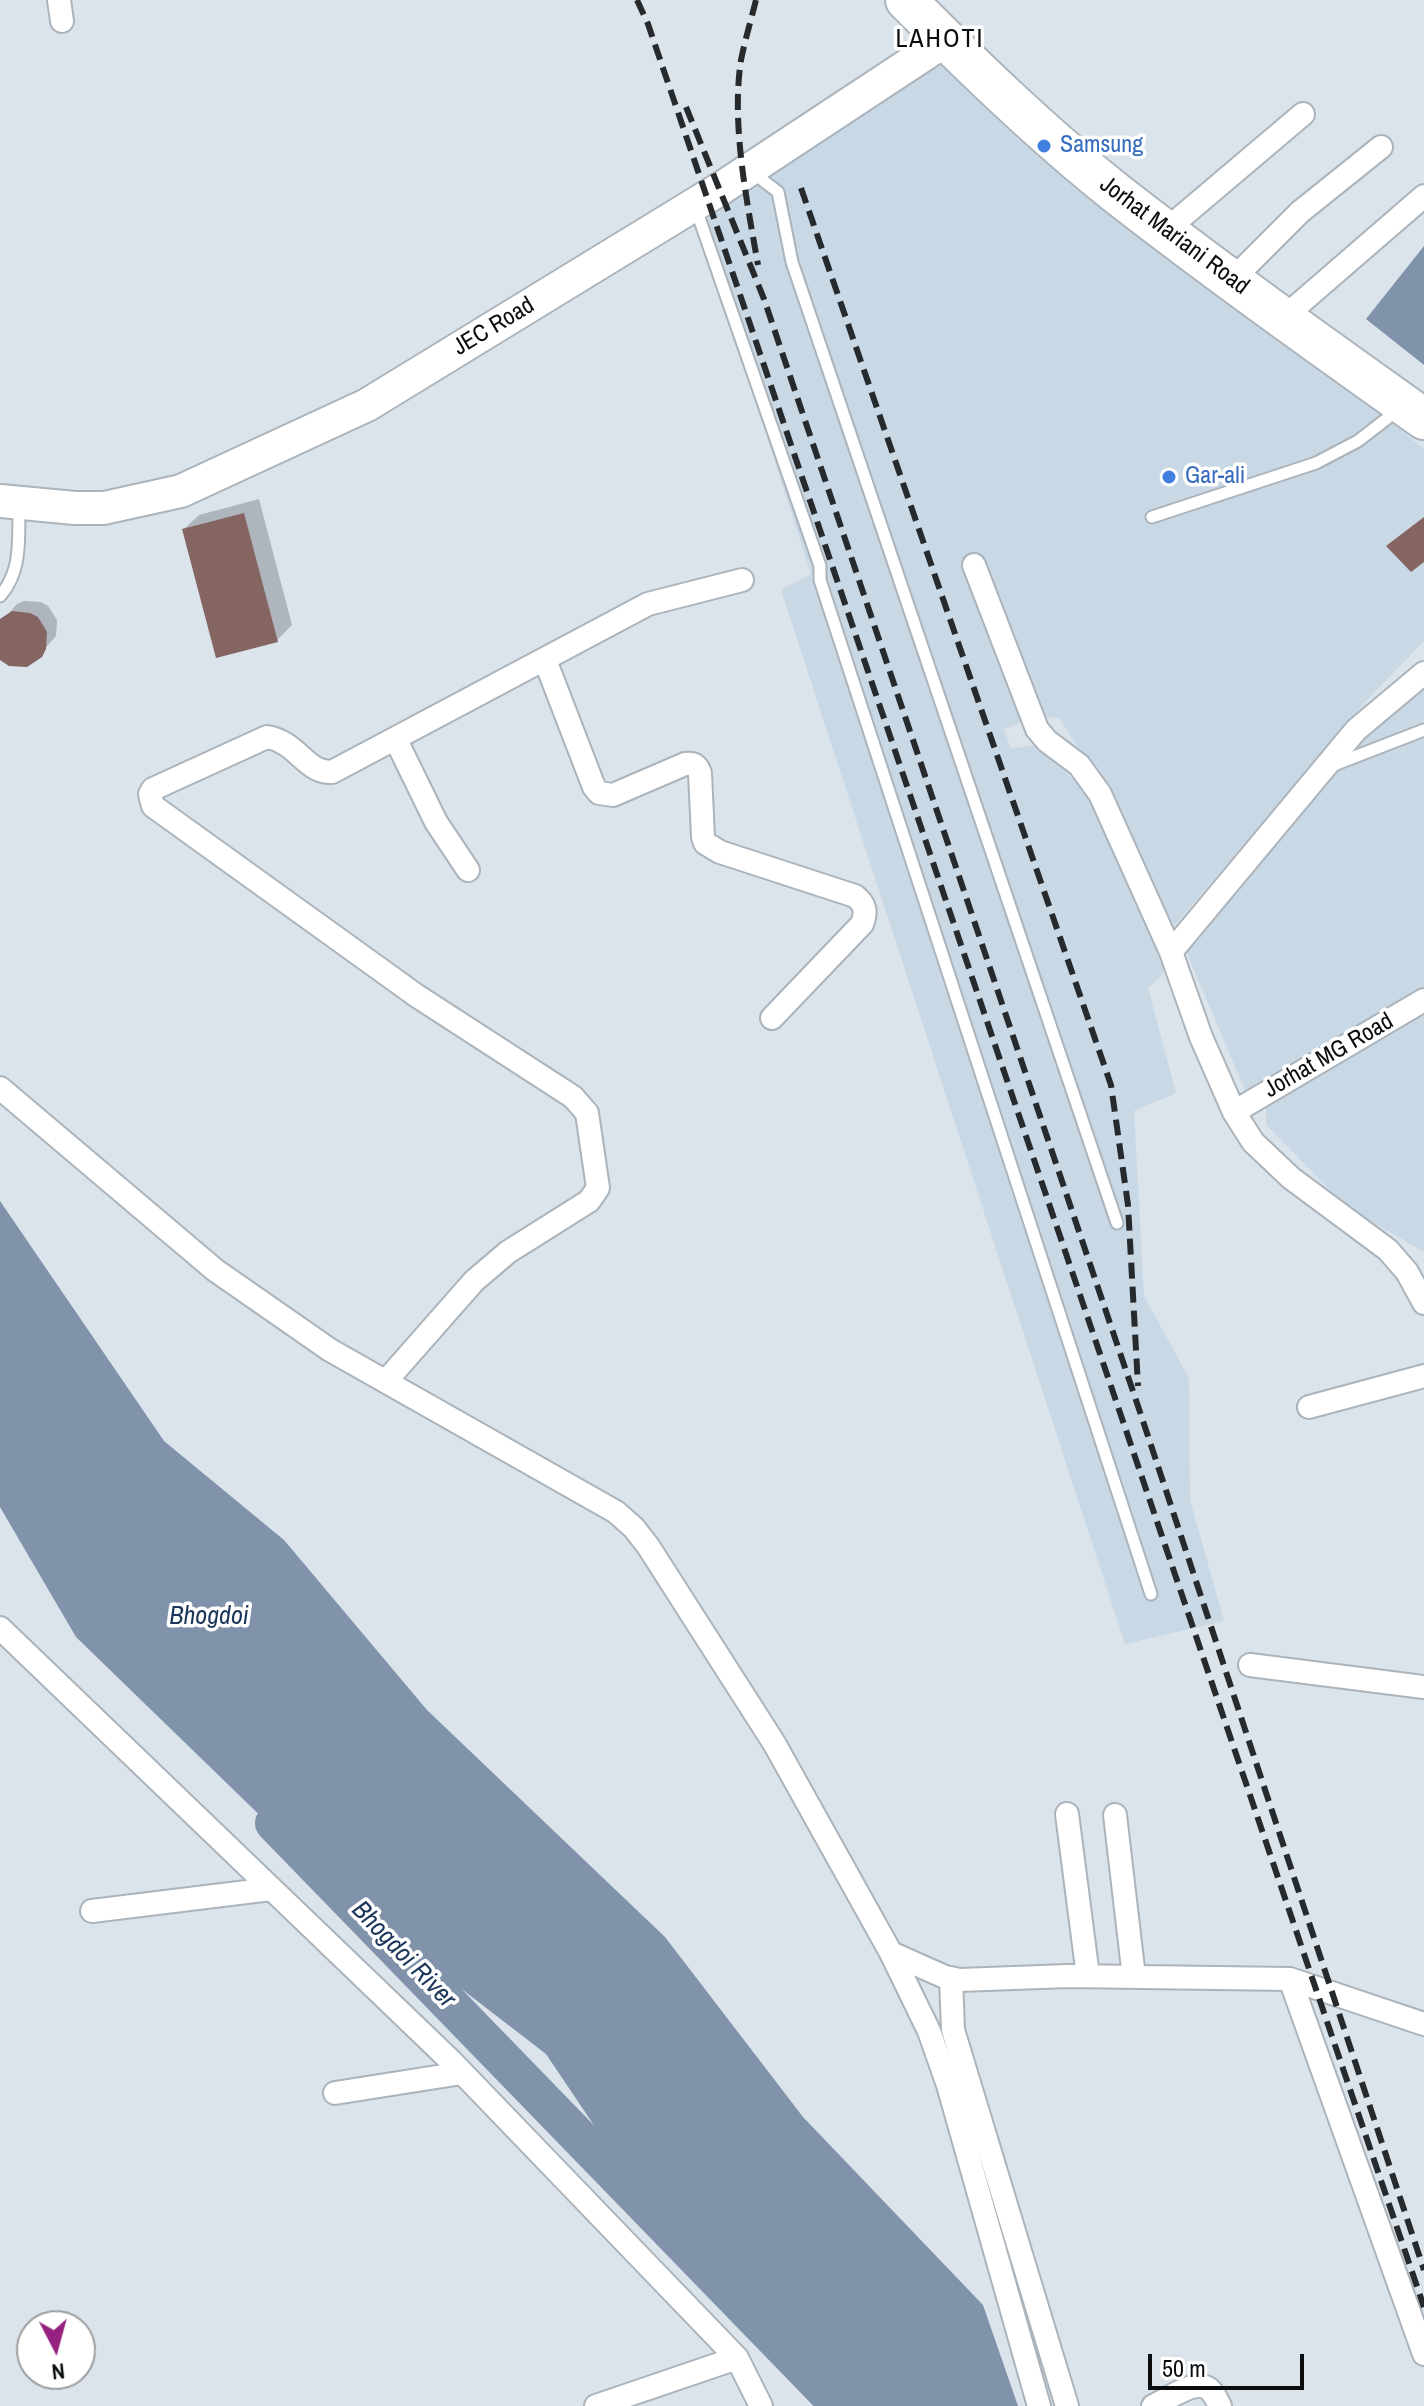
<!DOCTYPE html>
<html>
<head>
<meta charset="utf-8">
<style>
  body { margin:0 }
  #map { position:relative; width:1424px; height:2406px; overflow:hidden; background:#dbe3eb; font-family:"Archivo Narrow",sans-serif }
  canvas { display:block }
  .north { position:absolute; left:16px; top:2310px; width:80px; height:80px; box-sizing:border-box; background:#fff; border:2px solid #9d9e9f; border-radius:50%; rotate:174deg; font-size:22px; font-weight:700; line-height:32px; text-align:center; color:#0a0d0f }
  .north::after { content:''; display:block; margin:auto; width:28px; height:36px; background:#952280; clip-path:polygon(50% 0,100% 100%,50% 72%,0 100%) }
  .scale { position:absolute; left:1148px; top:2354px; width:156px; height:36px; box-sizing:border-box; border:4px solid #0a0d0f; border-top:0; padding-left:10px; font-size:24px; line-height:28px; white-space:nowrap; color:#0a0d0f; -webkit-text-stroke:6px #fff; paint-order:stroke }
</style>
</head>
<body>
<div id="map">
<canvas width="1424" height="2406"></canvas>
<div class="north">N</div>
<div class="scale">50 m</div>
</div>
<script>
const context = document.querySelector('canvas').getContext('2d');
context.lineJoin = 'round';
function paint(path, color) { context.fillStyle = color; context.fill(path, 'evenodd'); }
function strokePath(path, color, width, dash) { context.strokeStyle = color; context.lineWidth = width; context.lineCap = dash ? 'butt' : 'round'; context.setLineDash(dash || []); context.stroke(path); }
function drawText(font, color, halo, rows, align = 'center') {
  context.font = font + ' "Archivo Narrow",sans-serif'; context.lineWidth = 7; context.setLineDash([]); context.textBaseline = 'middle'; context.strokeStyle = halo; context.fillStyle = color; for (const [text, x, y, turn = 0] of rows) {
    context.save(); context.translate(x, y); context.rotate((+turn || 0) * Math.PI / 180); context.textAlign = isNaN(turn) ? turn : align; if (halo) context.strokeText(text, 0, 0); context.fillText(text, 0, 0); context.restore();
  }
}
const built = new Path2D(`
  M940,58L1424,449V641L1366,701L1174,926L1113,802L1059,718L1034,717L1004,729L1011,749L1034,745L1097,800L1167,965L1162,975L1148,988L1176,1093L1134,1111L1144,1296L1189,1378L1190,1500L1224,1621L1125,1644L781,590L811,574L699,225L752,184Z
  M1424,667V993L1247,1095L1186,951Z
  M1424,1012V1252L1347,1207L1266,1125V1102Z`);
const water = new Path2D(`
  M1424,246V365L1366,319Z
  M0,1201L164,1441L284,1540L427,1710L665,1937L803,2117L983,2305L1018,2406H819L781,2347L714,2255L665,2199L618,2161L546,2054L459,1987L275,1830L76,1637L0,1507Z`);
const shadow = new Path2D(`
  M259,499L292,625L277,640L184,529L199,515Z
  M24,601L41,602L48,606L57,620L56,636L34,661L0,656V623L17,604Z`);
const river = new Path2D(`
  M274,1823L840,2406`);
const building = new Path2D(`
  M244,513L278,642L216,658L182,529Z
  M1424,517V562L1411,572L1386,546Z
  M12,611L30,613L38,617L47,632L46,649L42,657L27,667L9,666L0,660V619Z`);
const lane = new Path2D(`
  M752,172L778,192L792,262L1117,1223
  M696,209L820,566V580L1151,1594
  M1152,517L1316,463L1358,441L1398,410
  M0,596C23,570 18,537 19,505
  M1331,766L1424,730`);
const street = new Path2D(`
  M59,0L62,21
  M1166,230L1303,114
  M1232,280L1300,212L1381,147
  M1283,318L1424,196
  M974,565L1037,729L1047,741L1079,765L1100,794L1171,952L1201,1037L1234,1112L1253,1142L1291,1178L1388,1250L1407,1272L1424,1303
  M545,660L594,787L599,793L613,795L685,764C694,763 697,765 700,773L703,837L705,843L720,852L855,896C865,904 867,911 862,924L772,1018
  M396,740L436,822L468,870
  M1171,952L1356,730L1424,673
  M0,1088L215,1270L330,1350L616,1512L634,1528L648,1546L774,1743L891,1953L929,2031L948,2085L1039,2406
  M1234,1112L1424,1000
  M386,1381L474,1281L508,1252L589,1201L598,1188L587,1113L573,1097L417,996L153,806L150,794L153,789L267,737C298,742 305,773 332,772L648,604L742,580
  M1309,1407L1424,1376
  M0,1628L452,2062L737,2358L761,2406
  M1250,1665L1424,1687
  M1067,1814L1088,1976
  M1115,1815L1134,1977
  M92,1911L271,1889
  M891,1953L945,1977L960,1980L1068,1976L1290,1979L1424,2024
  M951,1978L953,2030L1067,2406
  M1290,1979L1424,2354
  M335,2093L462,2073
  M596,2406L737,2358
  M1153,2406C1167,2400 1195,2378 1209,2389C1214,2393 1217,2400 1220,2406`);
const secondary = new Path2D(`
  M0,501L75,508H104L181,491L367,405L720,189L946,40`);
const highway = new Path2D(`
  M906,0C973,67 1042,134 1116,193C1216,271 1320,345 1424,419`);
const rail = new Path2D(`
  M637,0L648,24L1424,2307
  M756,0C751,20 745,40 741,60C731,124 747,202 758,265
  M686,107L764,299L1141,1415L1424,2270
  M801,188L1111,1085L1128,1205L1138,1386`);
const markers = [
  [1044,146,8,"#3f7fe0"],
  [1169,477,8,"#3f7fe0"]
];
const shopNames = [
  ["Samsung",1060,146],
  ["Gar-ali",1185,477]
];
const streetNames = [
  ["Jorhat Mariani Road",1174,236,37],
  ["JEC Road",494,327,-31],
  ["Jorhat MG Road",1329,1056,-30]
];
const neighbourhoodNames = [
  ["LAHOTI",940,40]
];
const waterNames = [
  ["Bhogdoi",209,1617],
  ["Bhogdoi River",403,1955,46]
];
paint(built, '#c9d8e5');
paint(water, '#8192ab');
paint(shadow, '#0003');
strokePath(river, '#8192ab', 38);
paint(building, '#846561');
strokePath(lane, '#abb3bb', 15);
strokePath(street, '#abb3bb', 26);
strokePath(secondary, '#abb3bb', 36);
strokePath(highway, '#abb3bb', 44);
strokePath(lane, '#fff', 11);
strokePath(street, '#fff', 22);
strokePath(secondary, '#fff', 32);
strokePath(highway, '#fff', 40);
strokePath(rail, '#262a2d', 6, [16, 8]);
for (const [x, y, r, color] of markers) { const dot = new Path2D(); dot.arc(x, y, r, 0, 2 * Math.PI); context.fillStyle = color; context.fill(dot); strokePath(dot, '#fff', 3); }
drawText('24px', '#366cbe', '#fff', shopNames, 'left');
drawText('24px', '#0a0d0f', '#fff', streetNames);
context.letterSpacing = '2px';
drawText('26px', '#0a0d0f', '#fff', neighbourhoodNames);
context.letterSpacing = '0px';
drawText('italic 26px', '#1b3659', '#fff', waterNames);
</script>
</body>
</html>
